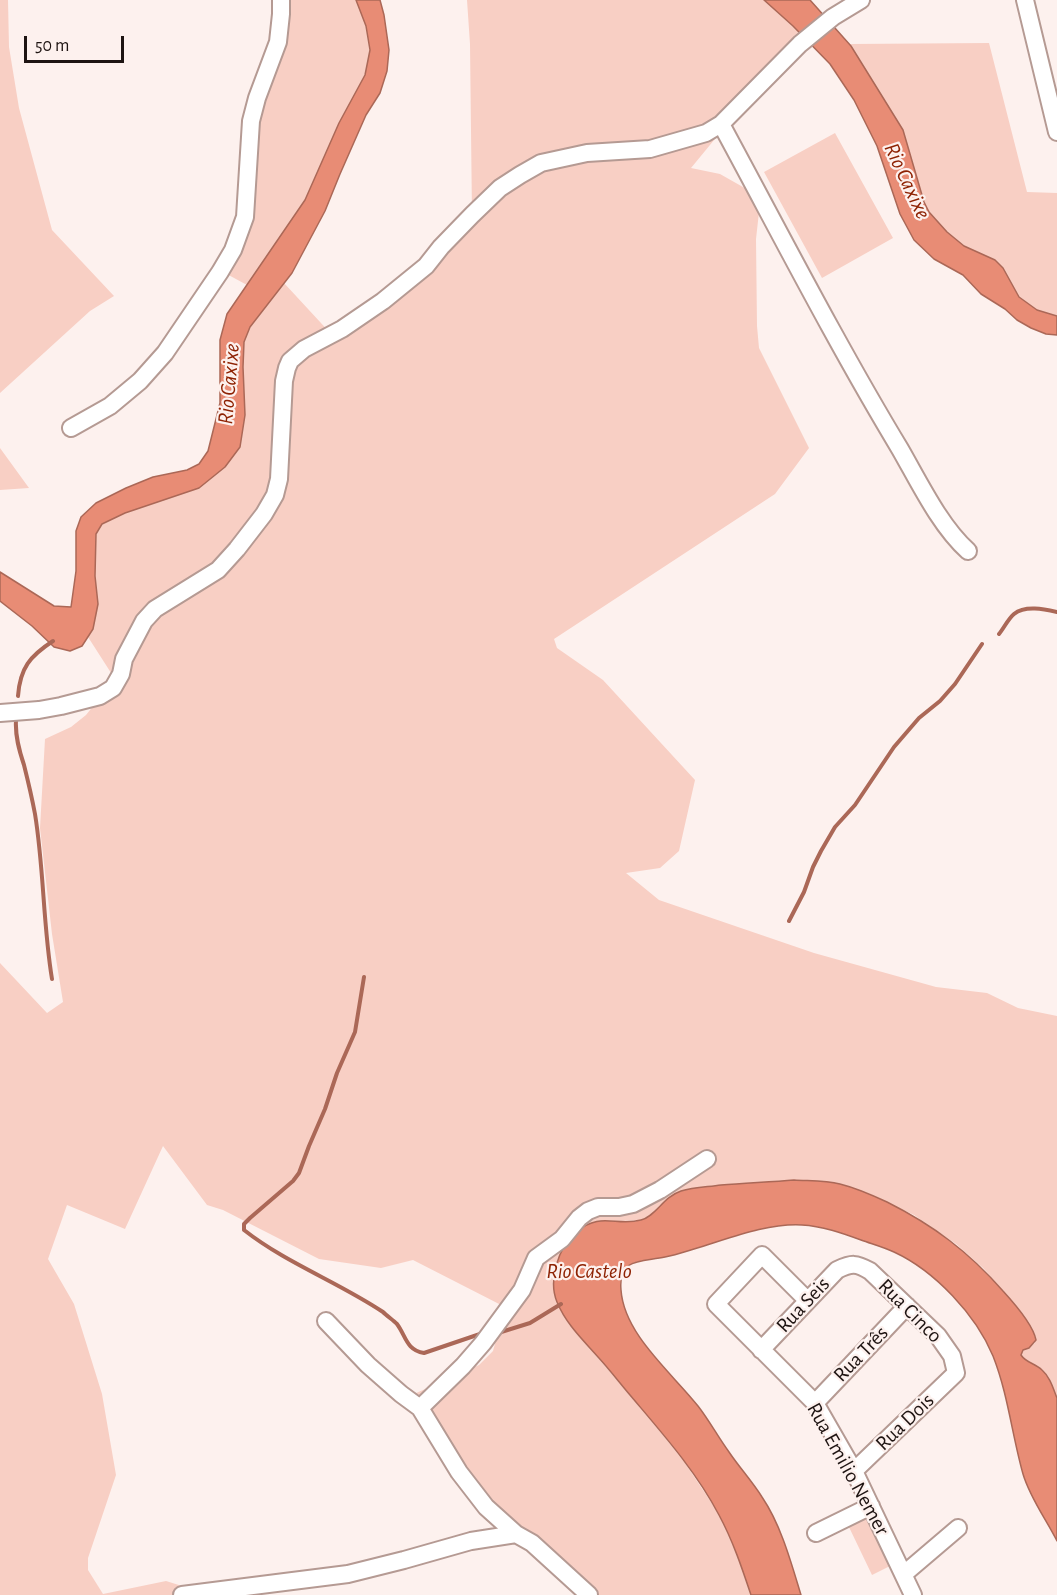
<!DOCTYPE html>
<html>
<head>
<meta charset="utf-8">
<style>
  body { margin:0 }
  #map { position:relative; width:1057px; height:1595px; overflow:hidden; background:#fdf1ee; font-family:"Alegreya Sans",sans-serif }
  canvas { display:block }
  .scale { position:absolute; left:24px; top:36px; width:100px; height:27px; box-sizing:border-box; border:3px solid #1e1412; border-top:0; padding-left:8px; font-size:18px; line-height:21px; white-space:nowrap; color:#1e1412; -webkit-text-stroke:4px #fdf1ee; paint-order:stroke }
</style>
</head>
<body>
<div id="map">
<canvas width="1057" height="1595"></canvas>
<div class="scale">50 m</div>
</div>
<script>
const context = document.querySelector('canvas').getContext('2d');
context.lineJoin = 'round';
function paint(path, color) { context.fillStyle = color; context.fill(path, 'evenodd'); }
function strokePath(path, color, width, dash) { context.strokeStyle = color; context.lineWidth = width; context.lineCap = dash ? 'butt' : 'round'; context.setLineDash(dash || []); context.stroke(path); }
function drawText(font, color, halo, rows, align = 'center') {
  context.font = font + ' "Alegreya Sans",sans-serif'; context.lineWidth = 4.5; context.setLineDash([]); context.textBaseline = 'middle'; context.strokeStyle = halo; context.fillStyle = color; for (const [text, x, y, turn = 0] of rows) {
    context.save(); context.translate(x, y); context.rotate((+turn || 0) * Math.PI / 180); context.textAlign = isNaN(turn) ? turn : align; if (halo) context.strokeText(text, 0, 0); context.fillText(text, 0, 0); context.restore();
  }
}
const green = new Path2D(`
  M0,0H8L9,47L19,108L52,230L114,296L90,311L0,393Z
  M286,0H356L366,26L370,50L365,75L305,200L247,285L223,272L243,234L257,121Z
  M467,0H764L803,35L794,43L691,168L720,174L750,191L759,212L756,239L757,326L759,348L809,448L775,494L554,639L557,648L603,680L695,780L679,851L660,868L626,873L659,900L814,953L936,987L987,993L1018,1008L1057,1016V1398C1053,1388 1050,1377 1042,1370C1035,1363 1026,1363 1021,1355L1023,1350L1035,1343V1336L1031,1329L1014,1303L983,1268L956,1244L914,1215L870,1194L839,1183L794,1180L749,1183L667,1198L651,1215L641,1220L622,1221L569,1324L652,1421L685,1463L719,1514L737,1551L751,1595H593L484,1504L414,1394L479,1365L493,1351L505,1307L413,1260L381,1268L319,1259L223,1210L207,1205L163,1146L125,1229L67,1205L48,1259L74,1304L102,1394L116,1475L88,1558V1570L103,1594L166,1581L195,1590L260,1579V1595H0V963L47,1013L63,1002L52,934L40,828L45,739L71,727L86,715L94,705L122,690L88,637L98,604L95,576L96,534L102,524L125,513L199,488L243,367L244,342L250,327L284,283L333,336L472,216L470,44Z
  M989,43L1027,192L1057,193V316L1037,310L1019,297L1003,268L995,260L964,246L947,232L929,212L924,202L903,130L850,44Z
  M835,133L893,238L822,278L764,172Z
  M0,448L29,488L0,490Z
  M866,1516L890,1566L872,1575L848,1525Z`);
const water = new Path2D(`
  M356,0H380L384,15L389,50L387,71L380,93L366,115L340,174L325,211L292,273L250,327L244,342L243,367L245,415L240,447L225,467L199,488L125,513L102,524L96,534L95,576L98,604L93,629L82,646L70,651L54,647L32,626L0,601V572L54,606L71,607L76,571V531L81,517L96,503L126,488L153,477L187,470L199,464L208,451L220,403V340L227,314L305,200L339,123L365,75L370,50L366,26Z
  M764,0H810L851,46L903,130L924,202L929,212L947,232L964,246L995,260L1003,268L1019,297L1037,310L1057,316V335L1046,334L1031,328L1017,320L1005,309L981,294L963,275L934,259L914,240L900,214L877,146L854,100L830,64L793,26Z
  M794,1180C809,1181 825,1180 840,1184C856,1188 872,1195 887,1202C933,1225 969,1252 1003,1291C1014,1303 1033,1324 1036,1340L1029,1348L1023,1350L1021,1355C1026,1363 1035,1363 1042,1370C1050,1377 1053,1388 1057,1398V1541C1046,1519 1030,1498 1023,1474C1012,1435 1008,1394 993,1356C976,1315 935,1271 894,1252C883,1247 872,1244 861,1240C842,1233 822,1226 802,1225C766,1223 728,1239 694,1249C684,1252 675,1255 665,1257C642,1262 618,1257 621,1290C624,1334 671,1372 698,1406C709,1420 718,1437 729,1452C739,1467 752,1481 762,1497C781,1525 791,1562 801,1595H751C742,1568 733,1541 719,1515C696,1471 662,1433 630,1395C619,1382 609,1369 598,1357C583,1340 566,1324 557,1302C548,1280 558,1248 576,1232C601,1211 616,1227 641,1220C656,1216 663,1197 681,1191C694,1187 708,1187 721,1185C745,1183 770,1182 794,1180Z`);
const stream = new Path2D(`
  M999,634C1004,628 1008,619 1014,614C1025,605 1044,609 1057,612
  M18,696C20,668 30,656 53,641
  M16,720C15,736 19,750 24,765C28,781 32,798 35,814C44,869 43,925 52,979
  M789,921L804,892L813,867L821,851L835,827L855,805L894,747L919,718L940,701L955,684L982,644
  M364,977L355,1032L337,1073L325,1109L309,1146L299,1173L293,1181L250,1218L244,1224V1230C286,1263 338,1282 383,1312C387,1316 393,1320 397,1324C406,1336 406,1350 424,1353L480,1334
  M498,1333L530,1323L561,1304`);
const street = new Path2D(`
  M1025,0L1057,132
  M721,124C780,233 836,343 900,449C919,482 940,526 968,551
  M71,428L110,406L140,381L165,353L220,272L233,250L245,217L251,121L257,98L278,42L281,14V0
  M0,713L39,710L61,706L100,696L113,688L121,674L124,659L144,621L155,609L218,570L237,549L264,514L275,495L279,479L284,381L287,368L290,361L304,349L342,329L383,301L426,266L441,247L472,215L500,188L520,175L541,163L587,153L650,149L706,133L721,124L800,44L833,17L861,0
  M807,1300L762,1255L716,1304L815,1403L854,1471L913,1595
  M326,1321L368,1365L401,1394L420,1408L459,1472L486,1507L516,1534
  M761,1350L837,1270C852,1263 856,1263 870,1271L938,1336L952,1356L956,1373L854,1471
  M815,1403L907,1306
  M420,1408L463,1366L483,1343L522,1290L536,1258L562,1239L579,1218L588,1211L598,1207H619L633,1204L660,1190L707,1159
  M816,1533L871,1506
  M904,1574L958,1528
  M182,1595L348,1574L404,1560L471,1541L516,1534L532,1543L589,1595`);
const streetNames = [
  ["Rua Seis",803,1305,-47],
  ["Rua Cinco",910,1311,45],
  ["Rua Três",861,1354,-46],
  ["Rua Dois",905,1422,-44],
  ["Rua Emilio Nemer",848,1469,61]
];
const waterNames = [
  ["Rio Caxixe",907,181,65],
  ["Rio Caxixe",229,384,-85],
  ["Rio Castelo",589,1271]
];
paint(green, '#f8cfc4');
paint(water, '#e88c75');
strokePath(water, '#ab6857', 1.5);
strokePath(stream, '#ab6857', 4);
strokePath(street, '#b59a93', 20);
strokePath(street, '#fff', 16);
drawText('21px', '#1e1412', '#fdf1ee', streetNames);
drawText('italic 22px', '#8e2203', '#fdf1ee', waterNames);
</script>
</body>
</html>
